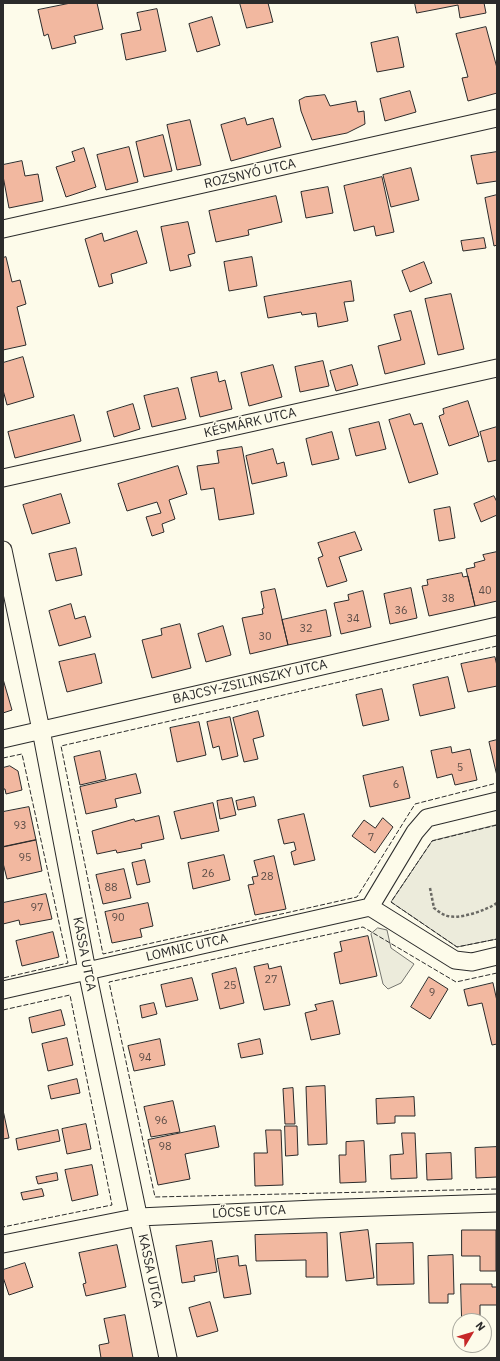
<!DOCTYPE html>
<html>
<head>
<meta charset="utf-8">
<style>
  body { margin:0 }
  #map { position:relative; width:500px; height:1361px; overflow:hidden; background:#fdfbea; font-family:"IBM Plex Sans",sans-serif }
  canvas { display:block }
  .frame { position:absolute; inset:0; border:4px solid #2b2b2b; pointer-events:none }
  .north { position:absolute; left:452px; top:1313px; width:40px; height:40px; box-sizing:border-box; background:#fdfbea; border:1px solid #a9a89e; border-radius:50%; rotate:52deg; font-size:11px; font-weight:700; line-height:16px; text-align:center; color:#2b2b2b }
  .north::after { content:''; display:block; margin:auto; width:14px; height:18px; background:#c62828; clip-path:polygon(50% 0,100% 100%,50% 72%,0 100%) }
</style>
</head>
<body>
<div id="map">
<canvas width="500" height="1361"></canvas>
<div class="frame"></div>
<div class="north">N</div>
</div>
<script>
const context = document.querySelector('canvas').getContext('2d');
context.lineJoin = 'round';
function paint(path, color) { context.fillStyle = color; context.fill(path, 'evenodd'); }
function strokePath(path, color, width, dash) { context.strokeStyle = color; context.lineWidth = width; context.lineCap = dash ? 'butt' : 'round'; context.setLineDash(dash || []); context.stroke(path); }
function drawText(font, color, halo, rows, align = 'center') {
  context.font = font + ' "IBM Plex Sans",sans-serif'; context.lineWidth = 3; context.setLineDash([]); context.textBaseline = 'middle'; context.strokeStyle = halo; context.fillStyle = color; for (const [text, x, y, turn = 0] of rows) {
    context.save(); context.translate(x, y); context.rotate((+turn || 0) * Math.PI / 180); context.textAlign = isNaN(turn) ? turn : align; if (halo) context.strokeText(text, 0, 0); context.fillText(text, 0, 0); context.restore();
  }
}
const green = new Path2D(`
  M497,825V939L457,947L391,902L432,841Z
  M378,928L387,930L391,948L414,964L401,983L388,989L383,984L371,934Z`);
const building = new Path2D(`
  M71,3H97L103,29L74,36L76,43L52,49L48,34L44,36L38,10Z
  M240,3H268L273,22L247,28Z
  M415,3H484L486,13L460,18L458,5L417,13Z
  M157,9L166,51L126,60L121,34L141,30L137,13Z
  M212,17L220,45L197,52L189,24Z
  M486,27L497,68V93L468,101L462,78L468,77L456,34Z
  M398,37L404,67L377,72L371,43Z
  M410,91L416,112L385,121L380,99Z
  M325,95L330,106L356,101L358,112L364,111L365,124L347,133L312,140L301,111L299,100L305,97Z
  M245,118L247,125L273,118L281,147L231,161L221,125Z
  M190,120L201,165L177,170L167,125Z
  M163,135L172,171L144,177L136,142Z
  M129,147L138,182L106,190L97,155Z
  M84,148L96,187L66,197L56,167L75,161L72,152Z
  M497,152V181L477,184L471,156Z
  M22,161L25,176L38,174L43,201L9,208L3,176V165Z
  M411,168L419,200L391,207L383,175Z
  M382,177L394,232L376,236L374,226L354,231L344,186Z
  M328,187L333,213L306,218L301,192Z
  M497,195V245L494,246L485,198Z
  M276,196L282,222L248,230L249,235L216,242L209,211Z
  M188,222L195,253L188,255L191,266L170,271L161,227Z
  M137,231L147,263L111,274L113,283L99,287L85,239L102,233L104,241Z
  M484,238L486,248L463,251L461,241Z
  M6,257L12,282L20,280L26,304L17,307L26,345L3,350V258Z
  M252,257L257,286L229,291L224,262Z
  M424,262L432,283L410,292L402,271Z
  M351,281L354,301L344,302L348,321L318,327L316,313L302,315L301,312L268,318L264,297Z
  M451,294L464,349L438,355L425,299Z
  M411,311L425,364L385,374L378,346L401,340L394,315Z
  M23,357L34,397L7,405L3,390V363Z
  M323,361L329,386L300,392L295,367Z
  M273,365L282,397L249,406L241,373Z
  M352,365L358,385L336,391L330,371Z
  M217,372L219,382L225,380L232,409L200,417L191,378Z
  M178,388L186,419L152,427L144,396Z
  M468,401L479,436L449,446L439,416L444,414L443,409Z
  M133,404L140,429L114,437L107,412Z
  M410,414L414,425L422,423L438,474L409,483L389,420Z
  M74,415L81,441L15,458L8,432Z
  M379,422L386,449L356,456L349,429Z
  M497,427V460L488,462L480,432Z
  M332,432L339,459L312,465L306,439Z
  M242,447L254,514L219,520L214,488L201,490L197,466L219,463L217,451Z
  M273,449L277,464L284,462L287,476L252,484L246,456Z
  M178,466L187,494L169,500L175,519L162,524L164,532L152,536L146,517L161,513L157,502L127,511L118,484Z
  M61,494L70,523L32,534L23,505Z
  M494,496L497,502V515L481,522L474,504Z
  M450,507L455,538L439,541L434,510Z
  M355,532L362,550L339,557L347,581L327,587L318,558L323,556L318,543Z
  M76,548L82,575L56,581L49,554Z
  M497,552V601L475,606L466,569L475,567L474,563L485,560L483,555Z
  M462,573L463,577L468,576L475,606L429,616L422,586L428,585L427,580Z
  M411,588L417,618L390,624L384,594Z
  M275,589L288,645L250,654L242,618L263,614L262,609L264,608L261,592Z
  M363,591L371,627L341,634L334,603L349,600L348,595Z
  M71,604L75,619L85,616L91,637L59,646L49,611Z
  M326,610L331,636L288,645L282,620Z
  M180,624L191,668L152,678L142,640L162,635L161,629Z
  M223,626L231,655L206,662L198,634Z
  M95,654L102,683L67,692L59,662Z
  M495,657L497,666V686L468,692L461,664Z
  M448,677L455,708L420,716L413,685Z
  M3,679L12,710L3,713Z
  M382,689L389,720L363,726L356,695Z
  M258,711L264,736L253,739L258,759L244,762L233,718Z
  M230,717L238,756L222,760L219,746L213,748L207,722Z
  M199,722L206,755L177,762L170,728Z
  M497,740V776L489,742Z
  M451,747L452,753L470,749L477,780L455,785L452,774L437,778L431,751Z
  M100,751L106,779L80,785L74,757Z
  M10,766L18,771L22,790L6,794L5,789H3V768Z
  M403,767L410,798L370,807L363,776Z
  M136,774L141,793L115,799L117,807L86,814L80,787Z
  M254,797L256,806L238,810L236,801Z
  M232,798L236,815L220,819L217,801Z
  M213,803L219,831L181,839L174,812Z
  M29,807L36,840L3,847V812Z
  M304,814L315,860L294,865L291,852L296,850L294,842L284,844L278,820Z
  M159,816L164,839L141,844L142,848L117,853L116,850L97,854L92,831L134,819L135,821Z
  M383,818L393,827L375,853L352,836L364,820L375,828Z
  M36,840L42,871L7,879L3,863V847Z
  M224,855L230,880L193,889L188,863Z
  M274,856L286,909L255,915L248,885L254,884L252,877L258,876L254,861Z
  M145,860L150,882L137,885L132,863Z
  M124,869L131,898L103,904L96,875Z
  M46,894L52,919L20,925L19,920L3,924V903Z
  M148,903L153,926L140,929L142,937L112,943L105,912Z
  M53,932L59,957L22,966L16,941Z
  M368,936L377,976L340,984L334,953L342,951L340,942Z
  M268,964L269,969L281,966L290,1005L264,1010L254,967Z
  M236,968L244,1003L220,1009L212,974Z
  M429,977L448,989L430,1019L411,1007Z
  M192,978L198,1000L166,1007L161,985Z
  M493,983L497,1001V1044L492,1045L482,1003L468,1006L464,990Z
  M333,1001L340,1034L311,1040L305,1013L317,1010L315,1005Z
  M154,1003L157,1014L142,1018L140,1006Z
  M61,1010L65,1025L32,1033L29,1018Z
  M67,1038L73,1065L48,1071L42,1044Z
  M160,1039L165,1065L134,1071L128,1046Z
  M260,1039L263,1054L241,1058L238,1044Z
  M77,1079L80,1093L51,1099L48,1086Z
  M325,1086L327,1144L308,1145L306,1087Z
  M293,1088L295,1124H285L283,1089Z
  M414,1097L415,1116H395V1123L377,1124L376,1099Z
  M173,1101L180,1132L151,1137L144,1107Z
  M3,1110L9,1138L3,1139Z
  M86,1124L91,1149L67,1154L62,1129Z
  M215,1126L219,1147L185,1154L190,1179L158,1185L148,1140Z
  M285,1126H297L298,1155L286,1156Z
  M58,1130L60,1141L18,1150L16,1139Z
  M266,1130H281L283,1185L255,1186L254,1153H267Z
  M402,1133H415L417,1178L391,1179L390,1155L403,1154Z
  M364,1141L366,1182L340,1183L339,1155H346V1142Z
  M497,1147V1177L476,1178L475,1148Z
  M451,1153L452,1179L427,1180L426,1154Z
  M92,1165L98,1195L72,1201L65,1170Z
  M57,1173L58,1180L38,1184L36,1177Z
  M42,1189L44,1196L23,1200L21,1193Z
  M368,1230L374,1278L346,1281L340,1233Z
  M462,1230H496V1271H480V1256H462Z
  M327,1233L328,1277H306V1260L256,1261L255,1235Z
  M212,1241L217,1272L194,1276L195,1281L182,1283L176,1246Z
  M413,1243L414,1284L377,1285L376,1244Z
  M117,1245L126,1287L86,1296L83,1284L86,1283L79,1253Z
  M453,1255L454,1294H448V1303H429L428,1256Z
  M238,1256L239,1266L246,1265L251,1294L224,1298L217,1259Z
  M25,1263L33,1287L9,1295L3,1277V1270Z
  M461,1284H492V1287H497V1305H480V1318L462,1319Z
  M210,1302L218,1331L197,1337L189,1308Z
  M125,1315L133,1358H101L99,1345L109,1343L104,1319Z`);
const path = new Path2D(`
  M430,888L434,908C437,910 441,914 445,915C457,921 487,910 497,903`);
const street = new Path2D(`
  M3,229L497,118
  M3,478L497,368
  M3,550L41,730L87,971L168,1358
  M3,739L497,626
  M370,907L415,832L427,818L497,801
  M370,907L455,960L472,962L497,956
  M3,990L370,907
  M3,1244L139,1217L315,1209L497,1203`);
const fence = new Path2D(`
  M497,646L61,746L103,954L357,897L415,804L497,783
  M3,758L22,754L68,963L3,978
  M497,825L432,841L391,902L457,947L497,939
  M497,973L456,982L363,927L109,982L155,1197L497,1189
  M3,1010L70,995L112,1205L3,1227`);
const numberNames = [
  ["40",485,591],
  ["38",448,599],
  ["36",401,611],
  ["34",353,619],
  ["32",306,629],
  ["30",265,637],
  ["5",460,768],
  ["6",396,785],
  ["93",20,826],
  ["7",371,838],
  ["95",25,858],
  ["26",208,874],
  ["28",267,877],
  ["88",111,888],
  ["97",37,908],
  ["90",118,918],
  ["27",271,980],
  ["25",230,986],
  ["9",432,993],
  ["94",145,1058],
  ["96",161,1121],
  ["98",165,1147]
];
const streetNames = [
  ["ROZSNYÓ UTCA",250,174,-13],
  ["KÉSMÁRK UTCA",250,423,-13],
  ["BAJCSY-ZSILINSZKY UTCA",250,682,-13],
  ["LOMNIC UTCA",187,948,-13],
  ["KASSA UTCA",84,954,79],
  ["LŐCSE UTCA",249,1212,-3],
  ["KASSA UTCA",150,1271,78]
];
paint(green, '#ecebdb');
strokePath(green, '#74746e', 1);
paint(building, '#f2b8a0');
strokePath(building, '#2b2b2b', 1);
strokePath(street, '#2b2b2b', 19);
strokePath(path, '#6a6964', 2.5, [3, 2]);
strokePath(street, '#fdfbea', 17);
strokePath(fence, '#2b2b2b', 1, [5, 2]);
drawText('11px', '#5d4e48', null, numberNames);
drawText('13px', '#2b2b2b', '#fdfbea', streetNames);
</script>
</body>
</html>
